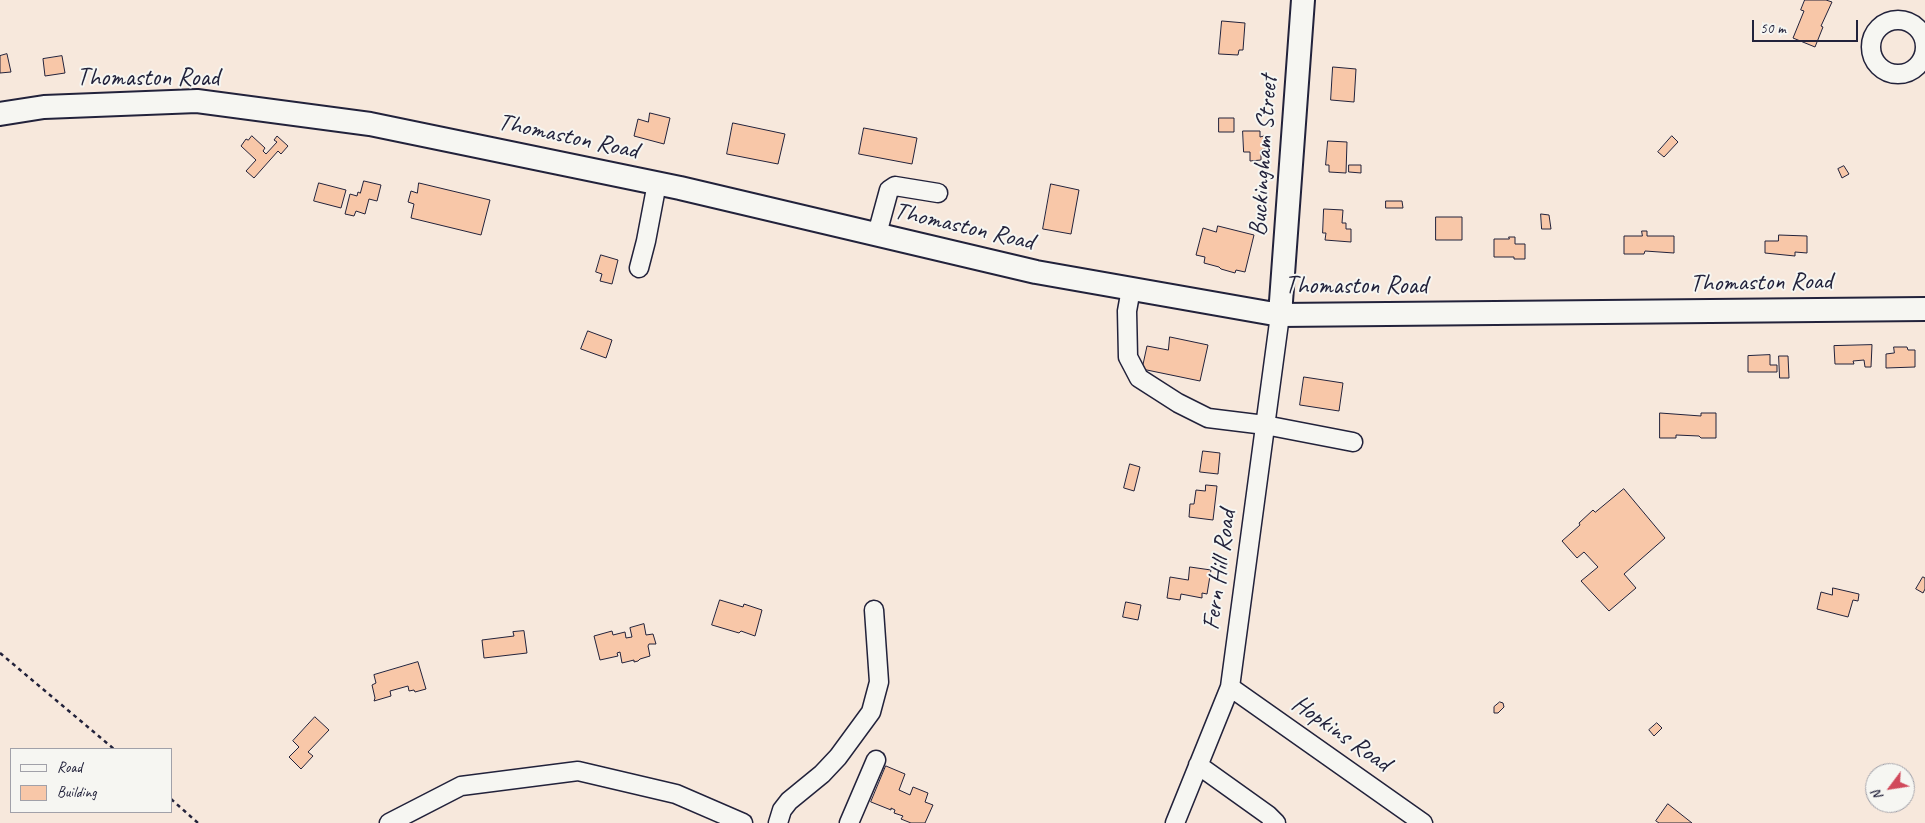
<!DOCTYPE html>
<html>
<head>
<meta charset="utf-8">
<style>
  body { margin:0 }
  #map { position:relative; width:1925px; height:823px; overflow:hidden; background:#f7e8dc; font-family:Caveat,sans-serif }
  canvas { display:block }
  .legend { position:absolute; left:10px; top:748px; width:162px; height:65px; box-sizing:border-box; background:#f6f6f2; border:1px solid #a1a1a9; margin:0; padding:6px 9px; list-style:none; font-size:15px; color:#22223b }
  .legend li { display:flex; align-items:center; gap:10px; height:25px }
  .legend b { width:25px; border:1px solid #a1a1a9 }
  .north { position:absolute; left:1865px; top:763px; width:50px; height:50px; box-sizing:border-box; background:#f6f6f2; border:1px solid #a1a1a9; border-radius:50%; rotate:239deg; font-size:14px; font-weight:700; line-height:20px; text-align:center; color:#22223b }
  .north::after { content:''; display:block; margin:auto; width:18px; height:22px; background:#d1495b; clip-path:polygon(50% 0,100% 100%,50% 72%,0 100%) }
  .scale { position:absolute; left:1752px; top:20px; width:106px; height:22px; box-sizing:border-box; border:2px solid #22223b; border-top:0; padding-left:6px; font-size:15px; line-height:18px; white-space:nowrap; color:#22223b; -webkit-text-stroke:4px #f6f6f2; paint-order:stroke }
</style>
</head>
<body>
<div id="map">
<canvas width="1925" height="823"></canvas>
<ul class="legend">
<li><b style="height:6px;background:#f6f6f2"></b>Road</li>
<li><b style="height:14px;background:#f8c7a8"></b>Building</li>
</ul>
<div class="north">N</div>
<div class="scale">50 m</div>
</div>
<script>
const context = document.querySelector('canvas').getContext('2d');
context.lineJoin = 'round';
function paint(path, color) { context.fillStyle = color; context.fill(path, 'evenodd'); }
function strokePath(path, color, width, dash) { context.strokeStyle = color; context.lineWidth = width; context.lineCap = dash ? 'butt' : 'round'; context.setLineDash(dash || []); context.stroke(path); }
function drawText(font, color, halo, rows, align = 'center') {
  context.font = font + ' Caveat,sans-serif'; context.lineWidth = 4; context.setLineDash([]); context.textBaseline = 'middle'; context.strokeStyle = halo; context.fillStyle = color; for (const [text, x, y, turn = 0] of rows) {
    context.save(); context.translate(x, y); context.rotate((+turn || 0) * Math.PI / 180); context.textAlign = isNaN(turn) ? turn : align; if (halo) context.strokeText(text, 0, 0); context.fillText(text, 0, 0); context.restore();
  }
}
const building = new Path2D(`
  M1805,0H1826L1832,2L1821,26L1823,27L1815,47L1793,38L1804,11L1801,10Z
  M1222,21L1245,23L1243,50H1239L1238,55L1219,54Z
  M7,54L11,72L0,73V56Z
  M62,56L65,73L45,76L43,59Z
  M1333,67L1356,69L1354,102L1331,100Z
  M650,113L670,118L664,144L634,136L638,119L648,122Z
  M1219,118H1234V132H1219Z
  M733,123L785,134L778,164L727,154Z
  M864,128L917,138L912,164L859,154Z
  M1243,131H1260V137L1264,136L1265,149L1261,150V160L1250,161V152H1244Z
  M252,136L265,148L263,151L266,154L277,142L274,140L277,136L288,146L281,154L278,151L254,178L246,171L256,160L241,146L246,139L248,140Z
  M1672,136L1678,142L1664,157L1658,152Z
  M1328,141L1347,142L1346,173L1329,172V165H1326Z
  M1349,165H1361V173L1349,172Z
  M1844,166L1849,174L1842,178L1838,169Z
  M364,181L381,185L377,201L369,199L365,214L356,211L354,216L345,214L350,194L357,196L358,192L360,193Z
  M319,183L346,190L341,208L314,201Z
  M419,183L490,200L481,235L411,218L414,204L408,202L411,191L417,193Z
  M1051,184L1079,190L1071,234L1043,229Z
  M1386,201H1402L1403,208H1386Z
  M1324,209L1343,210L1342,223H1346V229H1351V242L1325,240L1326,233H1323Z
  M1541,214L1549,215L1551,229H1542Z
  M1436,217H1462V240H1436Z
  M1218,226L1254,235L1245,272L1236,270L1235,273L1221,269L1219,267L1204,263L1205,257L1196,255L1203,228L1216,232Z
  M1642,231H1647V236H1674V253L1645,251L1644,254H1624V236H1642Z
  M1779,235L1807,236V253L1795,252V256L1765,253V241H1778Z
  M1509,237H1515V244H1525V259H1514V257H1494V239H1509Z
  M601,255L618,260L612,284L600,281L602,274L596,272Z
  M588,331L612,340L606,358L581,349Z
  M1170,337L1208,345L1200,381L1142,369L1147,346L1168,350Z
  M1872,345L1871,367H1865L1864,360L1853,361L1854,364H1835L1834,346Z
  M1894,347H1907L1908,350H1915V367L1886,368V354L1894,353Z
  M1770,355V365H1777V372H1748V356Z
  M1779,356H1788L1789,378H1780Z
  M1304,377L1343,383L1339,411L1300,405Z
  M1660,413L1701,416V413H1716V438H1701L1699,436L1676,435V438H1660Z
  M1203,451L1220,453L1218,474L1200,472Z
  M1130,464L1140,467L1134,491L1124,488Z
  M1206,485L1217,486L1213,520L1189,517L1190,504H1194L1196,490L1205,491Z
  M1624,489L1665,538L1624,574L1636,588L1609,611L1581,581L1598,567L1584,552L1577,558L1562,541L1580,525L1579,523L1593,510L1595,512Z
  M1190,567L1211,570L1207,594L1202,593V598L1181,594L1180,600L1167,598L1170,577L1188,580Z
  M1923,577L1925,578V589L1923,593L1916,589Z
  M1833,588L1859,594L1858,601L1853,600L1848,617L1817,609L1821,592L1832,595Z
  M720,600L743,607L744,604L762,610L755,636L741,631L739,633L712,625Z
  M1126,602L1141,605L1138,620L1123,617Z
  M644,624L646,635L653,634L656,644H649L648,646L650,656L640,659L638,661L634,662V660L622,663L620,652L617,653L618,656L600,660L594,636L612,631L613,635L625,632L626,638L632,637L630,628Z
  M524,631L527,653L484,658L482,640L514,636L513,632Z
  M418,662L426,689L415,692L414,690L409,691L408,686L390,691L391,696L374,701L375,698L372,685L376,683L374,675Z
  M1500,702L1503,703L1504,707L1498,713H1494V707Z
  M315,717L329,730L308,752L313,756L301,769L289,757L299,747L293,741Z
  M1657,723L1662,728L1654,736L1649,730Z
  M886,766L905,774L899,790L910,795L913,787L928,793L925,802L933,805L925,823H911L901,819L903,816L894,813L895,810L891,808V810L871,802Z
  M1668,804L1692,823H1659L1656,821Z`);
const path = new Path2D(`
  M0,653L114,749
  M171,799L198,823`);
const minor = new Path2D(`
  M1871 47a27 27 0 1 1 54 0a27 27 0 1 1-54 0Z
  M877,234L889,190L895,186L938,193
  M639,268L646,241L657,183
  M1131,289L1127,311L1128,357L1139,378L1178,403L1208,418L1265,425L1353,442
  M1230,687L1423,823
  M1198,765L1268,815L1276,823
  M389,823L461,786L578,771L676,794L743,823
  M778,823L782,810L789,801L822,774L838,757L871,712L879,682L874,610
  M849,823L876,760
  M1175,823L1230,687L1280,315`);
const major = new Path2D(`
  M0,114L44,107L197,101L370,124L680,188L1036,272L1280,315L1925,309
  M1280,315L1303,0`);
const streetNames = [
  ["Thomaston Road",148,78],
  ["Thomaston Road",568,137,12],
  ["Buckingham Street",1264,156,-86],
  ["Thomaston Road",964,227,13],
  ["Thomaston Road",1761,283,-1],
  ["Thomaston Road",1356,286],
  ["Fern Hill Road",1220,570,-82],
  ["Hopkins Road",1341,734,35]
];
paint(building, '#f8c7a8');
strokePath(building, '#22223b', 1);
strokePath(minor, '#22223b', 21);
strokePath(major, '#22223b', 26);
strokePath(path, '#22223b', 2.5, [4, 4]);
strokePath(minor, '#f6f6f2', 18);
strokePath(major, '#f6f6f2', 22);
drawText('25px', '#22223b', '#f6f6f2', streetNames);
</script>
</body>
</html>
